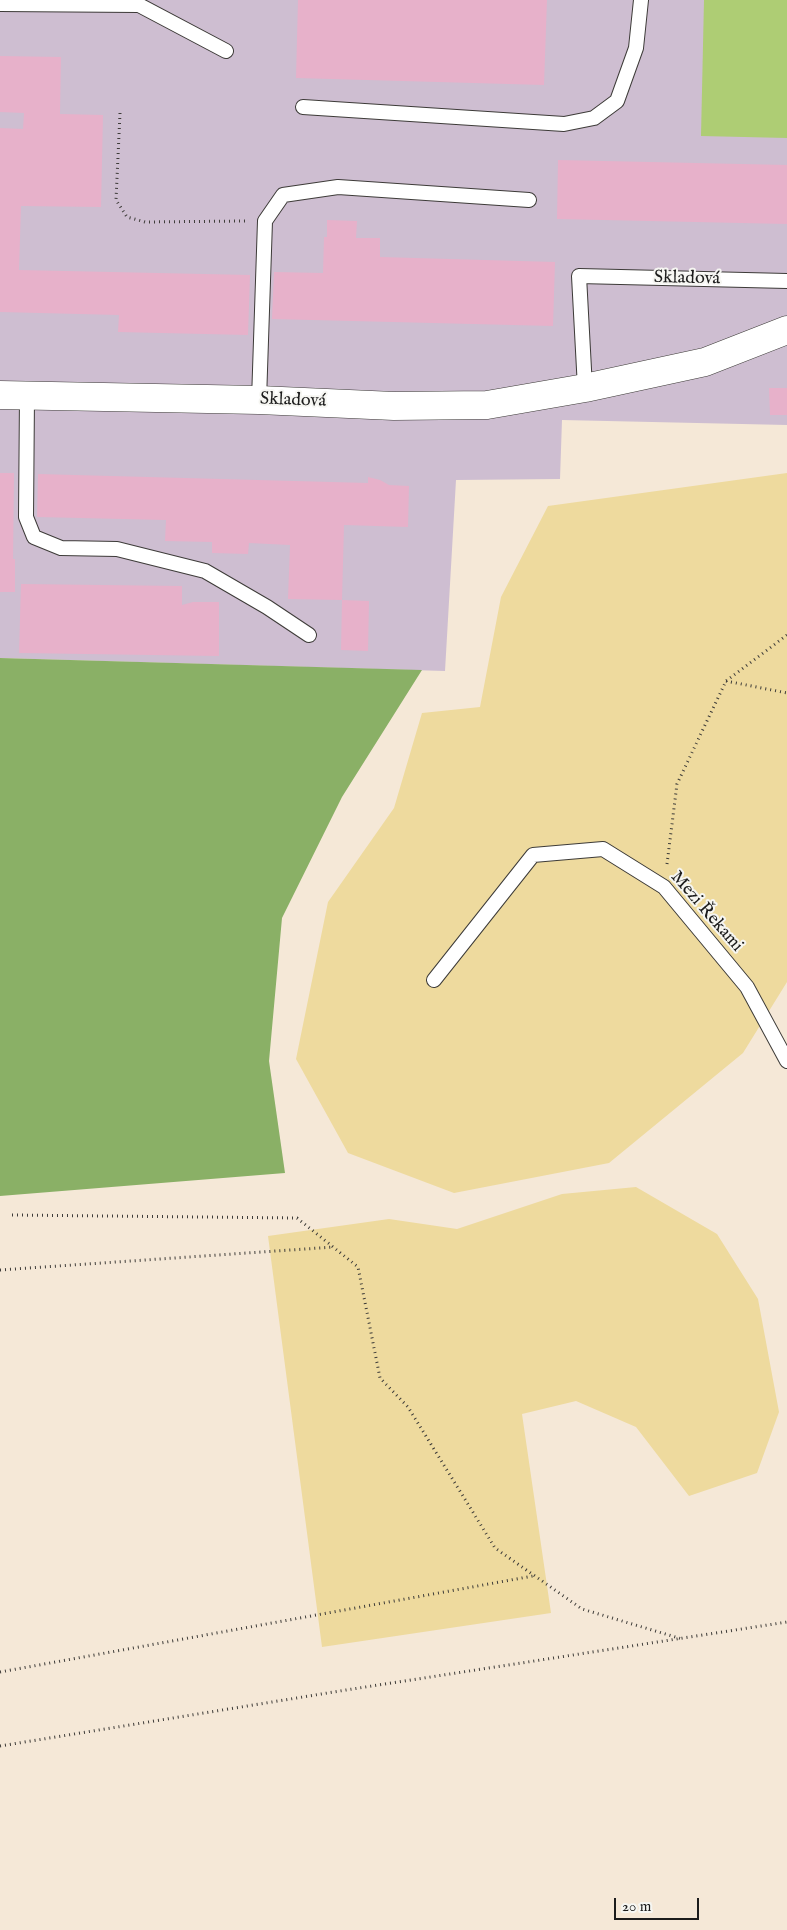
<!DOCTYPE html>
<html>
<head>
<meta charset="utf-8">
<style>
  body { margin:0 }
  #map { position:relative; width:787px; height:1930px; overflow:hidden; background:#f5e8d7; font-family:"IM FELL English",serif }
  canvas { display:block }
  .scale { position:absolute; left:614px; top:1898px; width:85px; height:22px; box-sizing:border-box; border:2px solid #1c1c1c; border-top:0; padding-left:6px; font-size:15px; line-height:18px; white-space:nowrap; color:#1c1c1c; -webkit-text-stroke:4px #f6f6f2; paint-order:stroke }
</style>
</head>
<body>
<div id="map">
<canvas width="787" height="1930"></canvas>
<div class="scale">20 m</div>
</div>
<script>
const context = document.querySelector('canvas').getContext('2d');
context.lineJoin = 'round';
function paint(path, color) { context.fillStyle = color; context.fill(path, 'evenodd'); }
function strokePath(path, color, width, dash) { context.strokeStyle = color; context.lineWidth = width; context.lineCap = dash ? 'butt' : 'round'; context.setLineDash(dash || []); context.stroke(path); }
function drawText(font, color, halo, rows, align = 'center') {
  context.font = font + ' "IM FELL English",serif'; context.lineWidth = 4; context.setLineDash([]); context.textBaseline = 'middle'; context.strokeStyle = halo; context.fillStyle = color; for (const [text, x, y, turn = 0] of rows) {
    context.save(); context.translate(x, y); context.rotate((+turn || 0) * Math.PI / 180); context.textAlign = isNaN(turn) ? turn : align; if (halo) context.strokeText(text, 0, 0); context.fillText(text, 0, 0); context.restore();
  }
}
const industrial = new Path2D(`
  M0,0H787V425L562,420L560,479L456,480L445,671L0,658Z`);
const green = new Path2D(`
  M704,0H787V138L701,136Z`);
const forest = new Path2D(`
  M0,658L422,670L342,797L282,918L269,1061L285,1173L0,1196Z`);
const sand = new Path2D(`
  M787,473V982L743,1053L609,1163L454,1193L348,1153L296,1059L328,902L394,808L422,713L480,707L501,597L548,506Z
  M636,1187L717,1234L758,1299L779,1412L757,1473L689,1496L636,1427L576,1401L522,1414L551,1613L322,1647L268,1236L389,1219L457,1229L562,1194Z`);
const building = new Path2D(`
  M298,0H547L544,85L296,78Z
  M0,56L61,57L60,114L103,115L101,207L21,206L19,270L250,275L248,335L118,332L119,315L0,312V128L23,129L24,113L0,112Z
  M558,160L787,165V224L557,219Z
  M327,220L357,221L356,238H380V257L555,262L553,326L272,319L274,272L323,273L324,237H327Z
  M769,388H787V415H770Z
  M0,473H14L13,559H15V592H0Z
  M38,474L368,483V477L380,480L389,485L409,486L408,527L344,525L342,600L288,599L290,545L249,543L248,554L212,553V542L165,541L166,520L37,517Z
  M21,584L182,586V605L193,602H219V656L19,653Z
  M342,600L369,601L368,651L341,650Z`);
const path = new Path2D(`
  M120,113L116,200L127,217L145,222L245,221
  M726,681L787,693
  M667,864L677,784L726,681L787,635
  M12,1215L297,1218L358,1267L380,1378L408,1407L495,1548L582,1609L682,1639
  M0,1270L334,1247
  M0,1672L533,1576
  M0,1746L346,1690L787,1622`);
const service = new Path2D(`
  M0,4L139,5L226,51
  M303,107L564,124L594,118L617,101L636,48L641,0
  M585,388L579,276L787,281
  M27,396L26,517L34,537L61,548L117,549L205,571L267,607L309,635
  M259,400L265,221L283,195L338,187L529,200
  M434,980L533,855L603,849L664,887L747,987L787,1061`);
const minor = new Path2D(`
  M0,395L259,400L394,406L487,405L585,388L705,362L787,330`);
const streetNames = [
  ["Skladová",687,279,1],
  ["Skladová",293,401,2],
  ["Mezi Řekami",706,912,49]
];
paint(industrial, '#cebed1');
paint(green, '#aecd74');
paint(forest, '#8ab066');
paint(sand, '#eeda9e');
paint(building, '#e7b1ca');
strokePath(service, '#3d3b38', 16);
strokePath(minor, '#3d3b38', 29);
strokePath(path, '#3d3b38', 3, [1, 4]);
strokePath(service, '#fff', 14);
strokePath(minor, '#fff', 28);
drawText('18px', '#1c1c1c', '#f6f6f2', streetNames);
</script>
</body>
</html>
